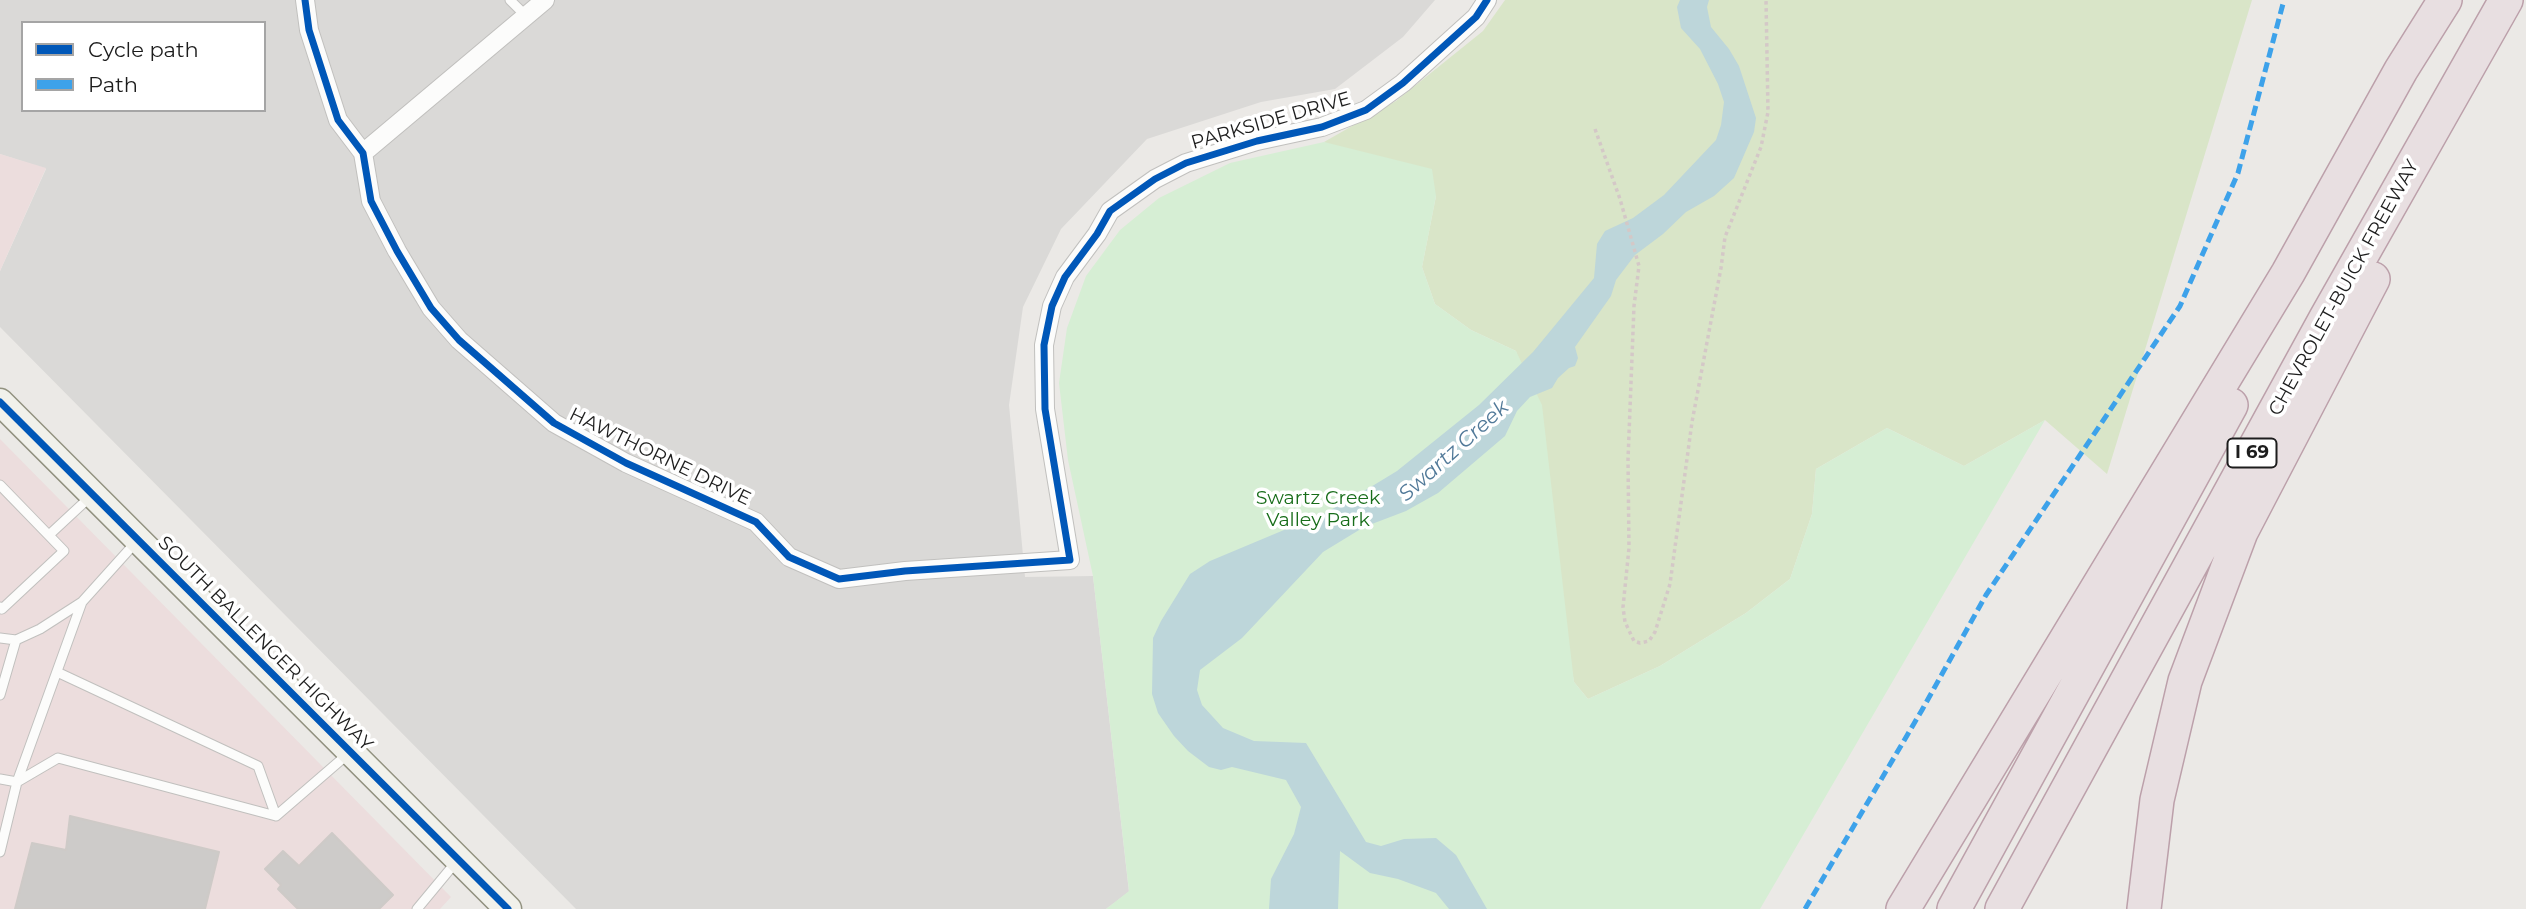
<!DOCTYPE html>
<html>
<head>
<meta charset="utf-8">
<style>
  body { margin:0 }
  #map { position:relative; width:2526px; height:909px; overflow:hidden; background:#ebe9e6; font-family:Montserrat,sans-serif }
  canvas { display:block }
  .legend { position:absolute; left:21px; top:21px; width:245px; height:91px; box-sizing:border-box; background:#fff; border:2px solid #a5a5a5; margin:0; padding:9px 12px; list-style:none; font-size:21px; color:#1d1d1d }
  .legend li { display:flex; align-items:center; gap:14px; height:35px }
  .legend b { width:35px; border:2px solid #a5a5a5 }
</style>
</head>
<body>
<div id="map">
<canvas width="2526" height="909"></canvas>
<ul class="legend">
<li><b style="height:9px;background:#0057b8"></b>Cycle path</li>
<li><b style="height:9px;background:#3da2ea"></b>Path</li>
</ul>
</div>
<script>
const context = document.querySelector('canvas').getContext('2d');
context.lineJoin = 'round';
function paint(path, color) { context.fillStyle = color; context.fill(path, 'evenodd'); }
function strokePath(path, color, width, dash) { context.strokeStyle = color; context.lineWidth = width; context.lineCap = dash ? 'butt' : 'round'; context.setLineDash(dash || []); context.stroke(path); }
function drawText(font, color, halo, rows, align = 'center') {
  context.font = font + ' Montserrat,sans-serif'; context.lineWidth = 7; context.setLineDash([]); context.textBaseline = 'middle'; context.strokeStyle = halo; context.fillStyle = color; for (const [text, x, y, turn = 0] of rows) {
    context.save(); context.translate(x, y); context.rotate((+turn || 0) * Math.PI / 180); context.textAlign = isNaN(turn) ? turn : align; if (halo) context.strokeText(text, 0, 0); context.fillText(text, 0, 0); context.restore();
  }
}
const residential = new Path2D(`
  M0,0H1435L1403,37L1335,89L1261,102L1147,139L1061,229L1023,307L1009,405L1025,577L1093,576L1129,892L1106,909H576L0,327V271L46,169L0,154ZM23,23H264V110H23Z`);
const commercial = new Path2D(`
  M0,154L46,168L0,271Z
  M0,439L451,897L440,909H0Z`);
const grass = new Path2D(`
  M1505,0H2252L2107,474L2045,420L1964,466L1887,428L1816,469L1812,514L1790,579L1746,613L1660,666L1588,699L1574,682L1516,351L1471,330L1435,304L1422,267L1436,196L1324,142L1396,101L1483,31Z`);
const park = new Path2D(`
  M1324,142L1432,169L1436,196L1422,267L1435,304L1471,330L1516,351L1542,405L1574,682L1588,699L1660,666L1746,613L1790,579L1812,514L1816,469L1887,428L1964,466L2045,420L1760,909H1106L1129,891L1093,576L1068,460L1059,383L1067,328L1086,276L1120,230L1159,198L1230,163Z`);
const water = new Path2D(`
  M1680,0H1709L1707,7L1711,27L1729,49L1739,66L1756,118L1754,132L1734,178L1714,196L1686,212L1663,234L1635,255L1616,280L1611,296L1575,347L1578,358L1575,366L1569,368L1558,378L1552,388L1530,397L1517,411L1505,436L1438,493L1406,511L1364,527L1323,552L1242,638L1200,670L1197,690L1202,705L1223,728L1254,741L1306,743L1366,842L1381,846L1404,839L1436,838L1456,855L1487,909H1449L1436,893L1398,879L1370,873L1340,851L1338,909H1269L1271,879L1294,834L1301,807L1286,780L1232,767L1221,770L1209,767L1188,751L1174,736L1158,713L1152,694L1153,638L1161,621L1190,574L1210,561L1284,530L1308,523L1374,485L1397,471L1479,405L1533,352L1594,278L1597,244L1605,231L1633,218L1664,195L1716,140L1721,125L1724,102L1718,84L1700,49L1681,28L1677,7Z`);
const building = new Path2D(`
  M70,816L219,852L205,909H15L32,843L66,850Z
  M332,833L393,895L379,909H298L278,889L281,885L265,869L283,851L299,866Z`);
const path = new Path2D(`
  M1595,129L1620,199L1639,266L1634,306L1628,460L1629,548L1623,607L1625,622L1634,641L1640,643L1649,641L1655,632L1670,584L1692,422L1721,268L1725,237L1761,147L1768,112L1766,0`);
const lane = new Path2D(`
  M510,0L526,16
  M0,485L64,551L2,609L0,607
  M49,535L91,496
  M0,638L16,640L40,629L82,602L136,542
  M57,672L258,766L276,816
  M0,695L16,640
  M0,779L17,782L58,758L276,816L349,753
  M0,852L17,782L82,602
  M417,909L456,862`);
const street = new Path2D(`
  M305,0L309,30L338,120L363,153L371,201L397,251L431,308L459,340L554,423L626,463L756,522L789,557L839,579L905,571L1070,560L1045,409L1044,345L1052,306L1065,277L1097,234L1110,211L1155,179L1186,163L1257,141L1322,127L1366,110L1403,83L1476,17L1487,0
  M363,153L545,0`);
const secondary = new Path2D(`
  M0,402L508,909`);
const highway = new Path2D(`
  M1903,909L2288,273L2401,70L2445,0
  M1954,909L2231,405
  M2002,909L2326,318L2506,0
  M2144,909L2157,800L2185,681L2241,532L2373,279`);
const quiet = new Path2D(`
  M1805,909L1922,710L1986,595L2180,306L2238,173L2284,0`);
const cycleway = new Path2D(`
  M305,0L309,30L338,120L363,153L371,201L397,251L431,308L459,340L554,423L626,463L756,522L789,557L839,579L905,571L1070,560L1045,409L1044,345L1052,306L1065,277L1097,234L1110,211L1155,179L1186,163L1257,141L1322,127L1366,110L1403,83L1476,17L1487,0
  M0,402L508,909`);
const shields = [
  [2252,453,49]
];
const shieldNames = [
  ["I 69",2252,453]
];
const streetNames = [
  ["PARKSIDE DRIVE",1271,121,-16],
  ["CHEVROLET-BUICK FREEWAY",2344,288,-61],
  ["HAWTHORNE DRIVE",660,457,26],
  ["SOUTH BALLENGER HIGHWAY",265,644,45]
];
const parkNames = [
  ["Swartz Creek",1318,498],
  ["Valley Park",1318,520]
];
const waterNames = [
  ["Swartz Creek",1454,451,-42]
];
paint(residential, '#dad9d7');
paint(commercial, '#ecdddd');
paint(grass, '#d9e5c8');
paint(park, '#d6eed4');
paint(water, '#bdd6da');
paint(building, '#cdcbc9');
strokePath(building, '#cecac7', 2);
strokePath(lane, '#c1c0be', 11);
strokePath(street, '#c1c0be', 20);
strokePath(secondary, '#929280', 29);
strokePath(highway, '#bca0aa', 36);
strokePath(path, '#d4c8c7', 3.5, [3.5, 3.5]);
strokePath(lane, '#fcfcfb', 9);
strokePath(street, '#fcfcfb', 18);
strokePath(secondary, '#f1f1eb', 26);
strokePath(highway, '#e8dfe1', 33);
strokePath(quiet, '#3da2ea', 5, [10, 5]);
strokePath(cycleway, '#0057b8', 7);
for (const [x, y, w] of shields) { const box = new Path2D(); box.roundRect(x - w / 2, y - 14.5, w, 29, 5); context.fillStyle = '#fff'; context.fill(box); strokePath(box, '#1d1d1d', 2); }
drawText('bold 18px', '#1d1d1d', null, shieldNames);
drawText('19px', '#1d1d1d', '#fff', streetNames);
drawText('19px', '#186d1a', '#fff', parkNames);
drawText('italic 21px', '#527a99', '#fff', waterNames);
</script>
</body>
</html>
